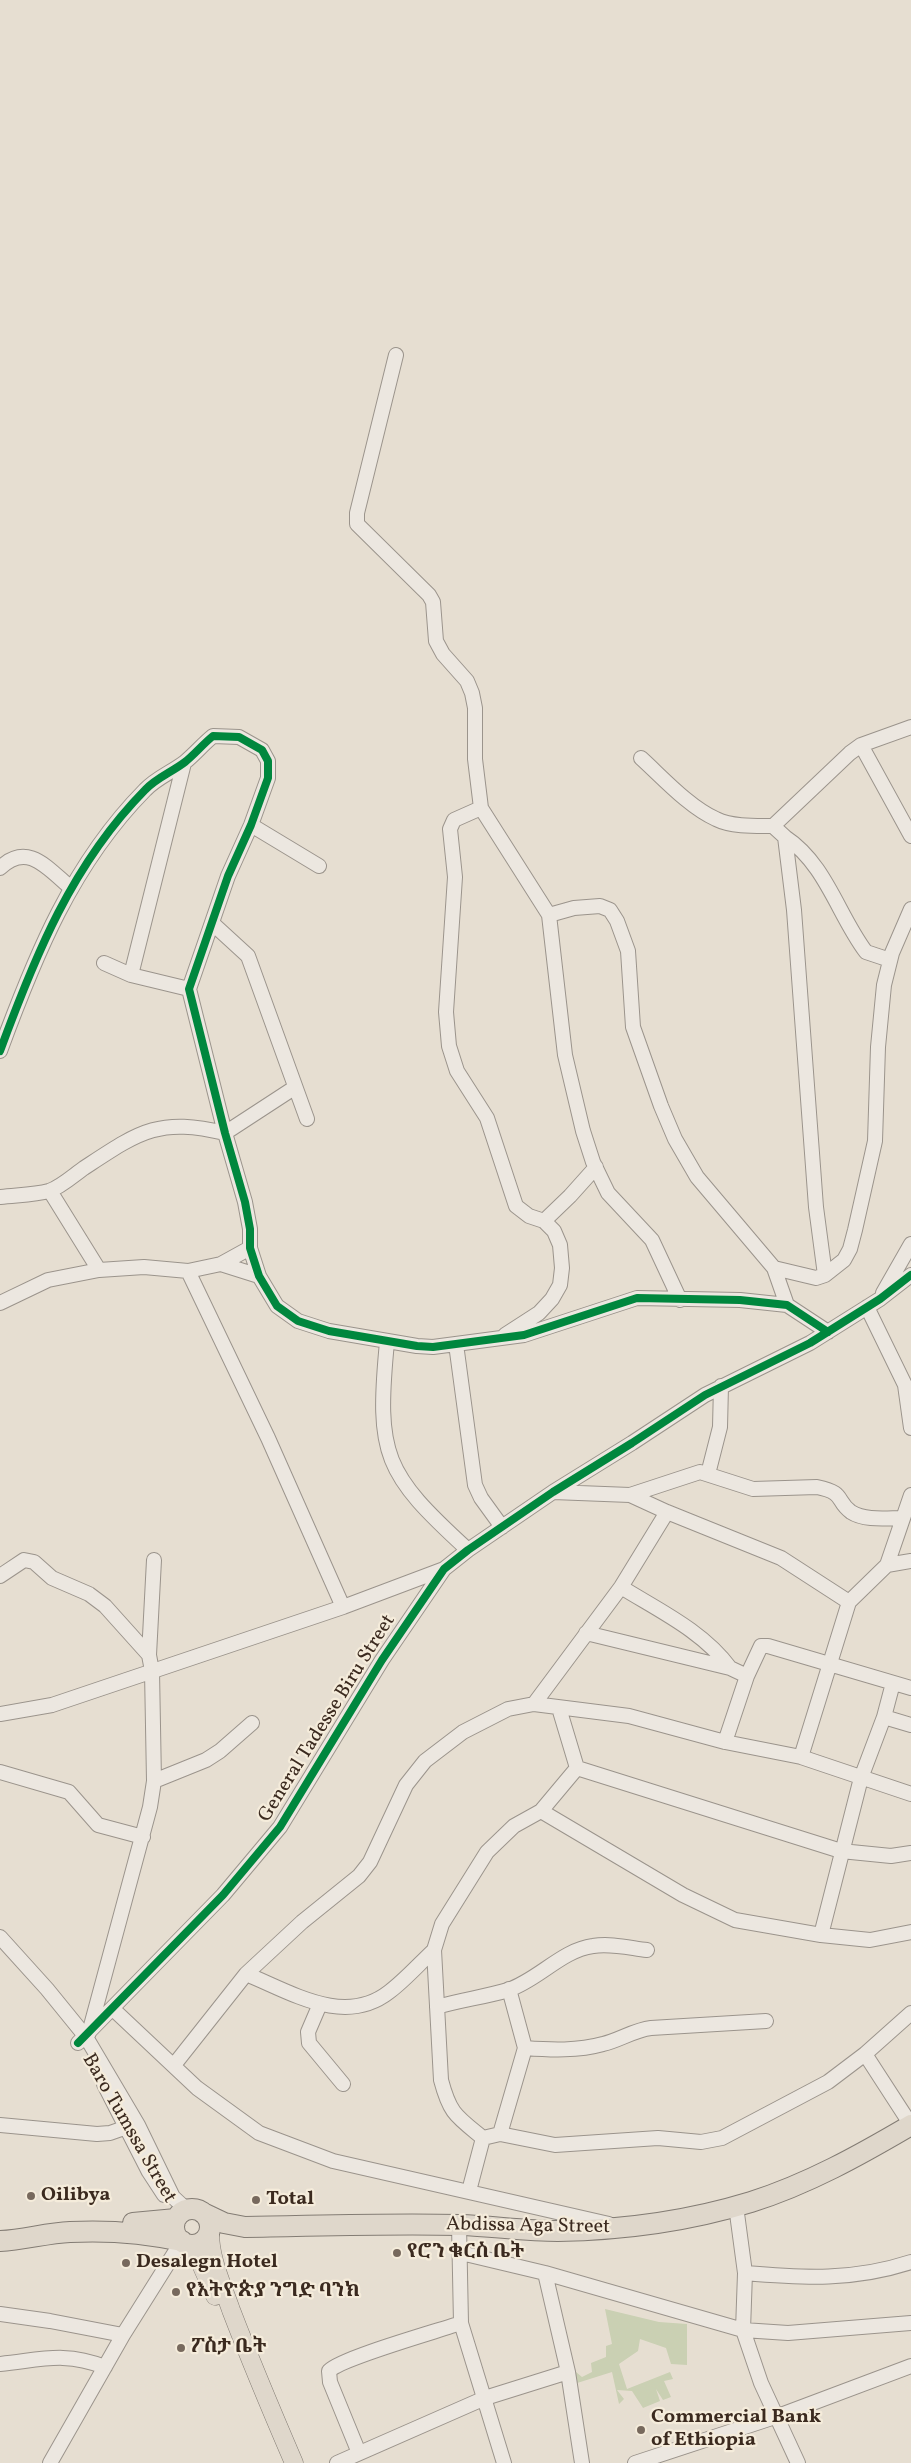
<!DOCTYPE html>
<html>
<head>
<meta charset="utf-8">
<style>
  body { margin:0 }
  canvas { display:block; background:#e6ded1 }
</style>
</head>
<body>
<canvas width="911" height="2463"></canvas>
<script>
const context = document.querySelector('canvas').getContext('2d');
context.lineJoin = 'round';
function paint(path, color) { context.fillStyle = color; context.fill(path, 'evenodd'); }
function strokePath(path, color, width, dash) { context.strokeStyle = color; context.lineWidth = width; context.lineCap = dash ? 'butt' : 'round'; context.setLineDash(dash || []); context.stroke(path); }
function drawText(font, color, halo, rows, align = 'center') {
  context.font = font + ' Vollkorn,"Noto Serif Ethiopic",serif'; context.lineWidth = 4.5; context.setLineDash([]); context.textBaseline = 'middle'; context.strokeStyle = halo; context.fillStyle = color; for (const [text, x, y, turn = 0] of rows) {
    context.save(); context.translate(x, y); context.rotate((+turn || 0) * Math.PI / 180); context.textAlign = isNaN(turn) ? turn : align; if (halo) context.strokeText(text, 0, 0); context.fillText(text, 0, 0); context.restore();
  }
}
const green = new Path2D(`
  M605,2309L659,2322L687,2324V2365L671,2364L666,2348L640,2339L638,2351L619,2364L627,2389L670,2372L673,2379L664,2381L671,2397L663,2400L656,2389L660,2401L643,2408L632,2391L617,2390L624,2399L619,2404L612,2372L574,2384L571,2375L576,2372L582,2377L592,2372L591,2363L606,2357V2346L612,2344Z`);
const minor = new Path2D(`
  M396,355L357,513V524L429,595L433,602L436,641L443,654L467,681L472,693L475,708V759L481,808L549,915L565,1055L583,1131L593,1162L608,1193L652,1240L680,1300
  M861,745L911,836
  M641,758C662,777 689,807 716,819C732,827 756,826 773,826L785,837L794,910L816,1207L825,1275
  M481,808L454,820L450,829L455,877L446,1012L449,1046L457,1071L487,1118L516,1206L529,1216L544,1221L554,1231L560,1245L562,1268L560,1285L552,1299L539,1313L505,1335
  M251,825L319,866
  M773,826L850,753L861,745L911,727
  M785,837C826,864 838,915 866,952L890,960
  M0,868C28,841 48,869 71,888
  M549,915L574,908L600,906L610,910L617,921L628,951L633,1027L661,1106L675,1139L697,1177L774,1268L787,1305
  M212,923L248,956L307,1119
  M104,963L131,975L189,989
  M131,975L184,763
  M0,1051C35,956 72,864 145,790C156,778 172,772 185,762C195,754 203,744 213,736L239,737L262,750L268,761V778L251,825L228,876L189,989L225,1133L245,1202L250,1229V1248L259,1276L277,1306L298,1321L329,1331L417,1346L433,1347L524,1335L637,1298L740,1300L787,1305L828,1332
  M50,1191L99,1270
  M0,1197C16,1195 34,1195 49,1191C61,1187 74,1175 84,1168C139,1132 158,1117 225,1133L294,1088
  M544,1221L570,1196L596,1167
  M221,1264L259,1276
  M774,1268L816,1278L825,1275L844,1260L850,1249L855,1230L875,1141L878,1047L884,985L892,953L911,909
  M188,1271L268,1438L343,1607
  M883,1293L911,1244
  M0,1303L48,1280L99,1270L144,1267L188,1271L221,1264L250,1248
  M867,1307L905,1385L911,1428
  M387,1342C376,1456 384,1473 468,1550
  M456,1344L475,1485L481,1498L502,1527
  M708,1474L720,1427L721,1386
  M553,1492L630,1495L700,1472L753,1489L817,1487C846,1493 835,1500 851,1512C865,1521 887,1518 903,1518
  M630,1495L667,1512L781,1558L849,1602
  M887,1565L911,1561
  M0,1576L24,1560L34,1562L52,1578L89,1594L105,1606L149,1655
  M621,1587C658,1610 703,1631 730,1668
  M586,1633L730,1668L747,1676
  M534,1704L621,1587L667,1512
  M0,1714L52,1705L343,1607L444,1569
  M884,1717L893,1683
  M725,1742L747,1676L761,1646H768L911,1688
  M801,1757L849,1602L887,1565L911,1495
  M577,1768L841,1851L891,1856L911,1853
  M0,1772L69,1792L98,1825L143,1837
  M154,1781L206,1760L220,1751L252,1723
  M541,1811L683,1895L735,1920L821,1935L870,1940L911,1932
  M821,1935L861,1778L884,1717L911,1725
  M0,1937L47,1989L86,2037L138,2125L173,2197L187,2210
  M246,1974C291,1992 344,2027 389,1992C405,1980 419,1964 434,1950
  M320,2004L308,2032L309,2043L343,2084
  M437,2007C460,2000 485,1997 508,1990C538,1980 562,1950 593,1946C611,1943 630,1948 647,1950
  M113,2009L197,2088L259,2133L333,2161L609,2224
  M89,2033L150,1807L154,1781L152,1671L149,1655L154,1560
  M78,2043L223,1895L280,1827L382,1660L444,1569L468,1550L553,1492L632,1443L705,1395L810,1343L880,1299L911,1275
  M525,2048C551,2050 578,2051 603,2044C620,2040 634,2030 651,2028L766,2021
  M865,2054L911,2125
  M174,2065L246,1974L302,1922L359,1876L370,1862L406,1785L425,1761L463,1732L508,1709L534,1704L629,1716L725,1742L801,1757L911,1794
  M104,2084L149,2172L164,2195
  M0,2125L97,2134L110,2133L127,2127
  M500,2134L525,2048L509,1989
  M483,2138C456,2116 450,2114 441,2080L434,1950L442,1924L487,1852L514,1826L541,1811L577,1768L559,1708
  M483,2138L500,2134L555,2145L658,2138L701,2142L722,2138L828,2082L865,2054L911,2013
  M469,2191L483,2138
  M736,2206L745,2273L743,2330L761,2383L798,2463
  M459,2225L461,2323L504,2463
  M461,2253L545,2273L743,2330L788,2333L911,2323
  M545,2273L568,2372L582,2463
  M745,2273C804,2278 853,2281 911,2262
  M0,2314L50,2321L123,2335
  M0,2364C41,2360 64,2351 105,2367
  M359,2453L330,2382L329,2371C341,2358 438,2331 461,2323
  M50,2463L123,2335L182,2241
  M337,2463L485,2398L568,2372
  M635,2463L778,2416L911,2366`);
const major = new Path2D(`
  M210,2229C209,2257 222,2284 231,2310C251,2362 272,2412 294,2463
  M182,2241L200,2262L215,2296`);
const highway = new Path2D(`
  M174 2227a18 18 0 1 1 36 0a18 18 0 1 1-36 0Z
  M203,2213L224,2223L245,2227C316,2226 388,2223 460,2225C492,2226 525,2231 558,2231C623,2230 689,2221 751,2202C808,2184 860,2155 911,2125
  M133,2223L176,2219
  M0,2241C24,2240 46,2233 70,2232C107,2230 145,2233 182,2241`);
const cycleway = new Path2D(`
  M0,1051C35,956 72,864 145,790C156,778 172,772 185,762C195,754 203,744 213,736L239,737L262,750L268,761V778L251,825L228,876L189,989L225,1133L245,1202L250,1229V1248L259,1276L277,1306L298,1321L329,1331L417,1346L433,1347L524,1335L637,1298L740,1300L787,1305L828,1332
  M78,2043L223,1895L280,1827L382,1660L444,1569L468,1550L553,1492L632,1443L705,1395L810,1343L880,1299L911,1275`);
const markers = [
  [31,2196,5,"#77695d"],
  [256,2200,5,"#77695d"],
  [397,2253,5,"#77695d"],
  [126,2263,5,"#77695d"],
  [176,2292,5,"#77695d"],
  [181,2348,5,"#77695d"],
  [641,2430,5,"#77695d"]
];
const streetNames = [
  ["General Tadesse Biru Street",328,1719,-58],
  ["Baro Tumssa Street",128,2129,60],
  ["Abdissa Aga Street",528,2227,1]
];
const poiNames = [
  ["Oilibya",41,2196],
  ["Total",266,2200],
  ["የሮን ቁርስ ቤት",407,2253],
  ["Desalegn Hotel",136,2263],
  ["የእትዮጵያ ንግድ ባንክ",186,2292],
  ["ፖስታ ቤት",191,2348],
  ["Commercial Bank",651,2418],
  ["of Ethiopia",651,2441]
];
paint(green, '#cad0b3');
strokePath(minor, '#9b948c', 16);
strokePath(major, '#837c74', 19);
strokePath(highway, '#837c74', 22);
strokePath(minor, '#ece7e0', 14);
strokePath(major, '#dfd7cb', 18);
strokePath(highway, '#dfd7cb', 20);
strokePath(cycleway, '#00873e', 8);
for (const [x, y, r, color] of markers) { const dot = new Path2D(); dot.arc(x, y, r, 0, 2 * Math.PI); context.fillStyle = color; context.fill(dot); strokePath(dot, '#f5ecdb', 2); }
drawText('20px', '#3b2a1f', '#f5ecdb', streetNames);
drawText('bold 20px', '#3b2a1f', '#f5ecdb', poiNames, 'left');
</script>
</body>
</html>
